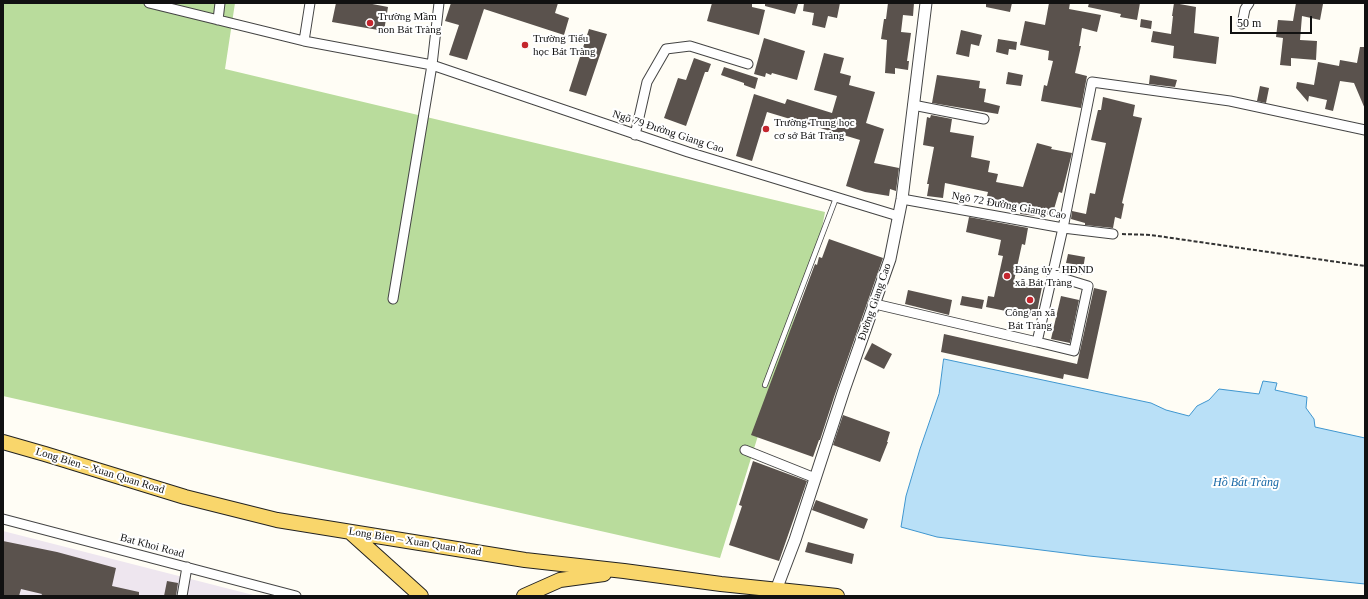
<!DOCTYPE html>
<html>
<head>
<meta charset="utf-8">
<style>
  body { margin:0 }
  #map { position:relative; width:1368px; height:599px; overflow:hidden; background:#fffdf5; font-family:"Times New Roman",serif }
  canvas { display:block }
  .frame { position:absolute; inset:0; border:4px solid #111; pointer-events:none }
  .scale { position:absolute; left:1230px; top:16px; width:82px; height:18px; box-sizing:border-box; border:2px solid #111; border-top:0; padding-left:5px; font-size:12px; line-height:14px; white-space:nowrap; color:#111; -webkit-text-stroke:3px #fff; paint-order:stroke }
</style>
</head>
<body>
<div id="map">
<canvas width="1368" height="599"></canvas>
<div class="frame"></div>
<div class="scale">50 m</div>
</div>
<script>
const context = document.querySelector('canvas').getContext('2d');
context.lineJoin = 'round';
function paint(path, color) { context.fillStyle = color; context.fill(path, 'evenodd'); }
function strokePath(path, color, width, dash) { context.strokeStyle = color; context.lineWidth = width; context.lineCap = dash ? 'butt' : 'round'; context.setLineDash(dash || []); context.stroke(path); }
function drawText(font, color, halo, rows, align = 'center') {
  context.font = font + ' "Times New Roman",serif'; context.lineWidth = 4; context.setLineDash([]); context.textBaseline = 'middle'; context.strokeStyle = halo; context.fillStyle = color; for (const [text, x, y, turn = 0] of rows) {
    context.save(); context.translate(x, y); context.rotate((+turn || 0) * Math.PI / 180); context.textAlign = isNaN(turn) ? turn : align; if (halo) context.strokeText(text, 0, 0); context.fillText(text, 0, 0); context.restore();
  }
}
const industrial = new Path2D(`
  M3,531L257,596H3Z`);
const forest = new Path2D(`
  M3,3H235L225,69L825,212L821,233L720,558L3,396Z`);
const water = new Path2D(`
  M944,359L1151,403L1166,410L1189,416L1197,406L1209,400L1219,389L1259,394L1263,381L1277,383L1275,390L1307,397L1306,408L1314,419L1315,427L1365,438V584L1089,556L937,537L901,527L906,496L920,449L939,394Z`);
const building = new Path2D(`
  M336,3H367L388,7L384,31L332,22Z
  M451,3H558L555,13L569,18L564,35L484,9L467,60L449,55L459,25L445,21Z
  M712,3H752V7L765,10L759,35L707,21Z
  M765,3H793L798,4L795,14L765,6Z
  M804,3H840L837,18L828,16L825,28L812,25L814,13L803,11Z
  M888,3H914L913,16L903,15L901,32L911,33L907,61H909L908,70L895,68V74L885,73L887,40L881,39L884,19H886Z
  M986,3H1012L1010,12L986,7Z
  M1049,3H1070L1069,9L1101,15L1097,32L1082,28L1079,46H1081L1075,73L1087,76L1081,108L1041,101L1044,85L1047,86L1053,61L1048,60L1049,51L1020,45L1025,21L1045,25Z
  M1089,3H1140L1137,20L1120,17L1121,14L1088,7Z
  M1174,3L1196,7L1194,33L1219,37L1216,64L1173,58L1174,46L1151,42L1153,31L1171,34L1173,16H1172Z
  M1296,3L1323,4L1320,20L1302,16L1300,40L1317,41L1316,60L1291,58V66L1280,65L1283,38L1276,37L1278,20L1293,21Z
  M1141,19L1152,21L1151,29L1140,27Z
  M589,29L607,34L586,96L569,91Z
  M961,30L982,35L979,46L971,44L969,57L956,54Z
  M764,38L805,51L797,80L772,73L771,75L766,73L765,77L754,74Z
  M998,39L1017,42L1016,50L1009,49L1008,55L996,52Z
  M1360,47H1365V109L1354,83L1340,81L1333,111L1325,109L1327,100L1309,96L1308,102L1296,88L1297,82L1314,85L1318,62L1339,66L1340,60L1357,63Z
  M824,53L844,58L840,73L851,76L849,85L875,92L866,123L884,129L874,163L899,168L896,191L890,189L889,196L865,192L846,186L860,140L767,112L752,161L736,156L754,94L785,104L787,99L832,113L837,96L814,90Z
  M694,58L711,64L708,72H705L686,126L664,118L678,78L686,80Z
  M724,67L758,78L755,89L744,85V83L721,75Z
  M1008,72L1023,75L1021,86L1006,84Z
  M937,75L980,81L979,88L986,89L984,102L1000,106L998,114L932,103Z
  M1150,75L1177,80L1175,87L1149,84Z
  M1260,86L1269,88L1266,103L1257,101Z
  M1103,97L1135,105L1133,116L1142,118L1122,203L1124,204L1121,219L1115,217L1113,228L1085,225V223L1071,219L1072,211L1086,214L1090,193L1095,194L1106,143L1091,140L1098,110H1101Z
  M931,115L952,119L950,132L974,136L971,157L990,161L988,172L998,174L996,182L1023,187L1037,143L1052,147L1051,149L1072,153L1062,193L1059,192L1052,216L1036,212L1035,216L1020,214L1022,207L986,200L988,192L945,183L943,198L927,196L929,184H927L934,147L923,145L927,117L930,118Z
  M969,217L1028,228L1025,245L1022,244L1014,281L1042,287L1036,317L986,307L988,296L994,297L1003,256L998,255L1001,240L966,232Z
  M829,239L883,258L834,397L820,440H819L813,457L751,435L815,264L817,265L819,257L822,258Z
  M1068,254L1085,257L1082,275L1071,273L1073,264L1066,263Z
  M1094,288L1107,291L1088,379L1064,374L1063,379L941,352L944,334L1077,364Z
  M908,290L952,300L949,315L905,304Z
  M962,296L984,300L982,309L960,305Z
  M1061,296L1079,300L1070,343L1051,339Z
  M872,343L892,354L884,369L864,359Z
  M843,415L890,432L887,442H888L880,462L833,445Z
  M753,461L807,481L779,561L729,545L742,506L739,505Z
  M816,500L868,519L864,529L812,510Z
  M3,541L57,552L116,568L112,586L139,592V596H41L42,594L21,589L19,596H3Z
  M808,542L854,554L852,564L805,552Z
  M167,581L178,583L176,596H164Z`);
const path = new Path2D(`
  M1122,234L1151,235L1365,266`);
const service = new Path2D(`
  M765,385L836,198`);
const minor = new Path2D(`
  M149,3L304,41L432,65L688,152L898,216
  M218,20L220,3
  M1242,24L1245,9L1249,3
  M304,41L310,3
  M913,105L984,119
  M635,135L647,82L666,49L690,46L748,64
  M902,199L1063,228L1113,234
  M393,299L432,65L439,3
  M875,304L1037,342L1063,228L1092,82L1230,101L1365,130
  M1037,342L1074,351L1088,286L1052,275
  M745,450L815,478
  M3,519L296,596
  M182,596L187,567`);
const tertiary = new Path2D(`
  M776,590L795,540L844,390L890,259L902,199L926,3`);
const primary = new Path2D(`
  M3,442L45,454L185,497L277,520L525,560L624,571L721,584L837,596
  M350,532L421,596
  M524,596L560,580L604,574`);
const markers = [
  [370,23,4,"#c4262e"],
  [525,45,4,"#c4262e"],
  [766,129,4,"#c4262e"],
  [1007,276,4,"#c4262e"],
  [1030,300,4,"#c4262e"]
];
const poiNames = [
  ["Trường Mầm",378,17],
  ["non Bát Tràng",378,30],
  ["Trường Tiểu",533,39],
  ["học Bát Tràng",533,52],
  ["Trường Trung học",774,123],
  ["cơ sở Bát Tràng",774,136],
  ["Đảng ủy - HĐND",1015,270],
  ["xã Bát Tràng",1015,283],
  ["Công an xã",1030,313,"center"],
  ["Bát Tràng",1030,326,"center"]
];
const streetNames = [
  ["Ngõ 79 Đường Giang Cao",668,132,18],
  ["Ngõ 72 Đường Giang Cao",1009,206,10],
  ["Đường Giang Cao",875,302,-71],
  ["Long Bien – Xuan Quan Road",100,471,17],
  ["Long Bien – Xuan Quan Road",415,542,9],
  ["Bat Khoi Road",152,546,15]
];
const waterNames = [
  ["Hồ Bát Tràng",1246,483]
];
paint(industrial, '#eee6ef');
paint(forest, '#b9dc9c');
paint(water, '#b9e0f7');
strokePath(water, '#3f96cf', 1);
paint(building, '#5a524d');
strokePath(service, '#444', 6);
strokePath(minor, '#444', 11);
strokePath(tertiary, '#444', 13);
strokePath(primary, '#222', 16);
strokePath(path, '#333', 2, [4, 2]);
strokePath(service, '#fff', 4.5);
strokePath(minor, '#fff', 9);
strokePath(tertiary, '#fff', 11);
strokePath(primary, '#f9d66b', 14);
for (const [x, y, r, color] of markers) { const dot = new Path2D(); dot.arc(x, y, r, 0, 2 * Math.PI); context.fillStyle = color; context.fill(dot); strokePath(dot, '#fff', 1.5); }
drawText('11px', '#111', '#fff', poiNames, 'left');
drawText('11px', '#111', '#fff', streetNames);
drawText('italic 12px', '#1768a6', '#fff', waterNames);
</script>
</body>
</html>
